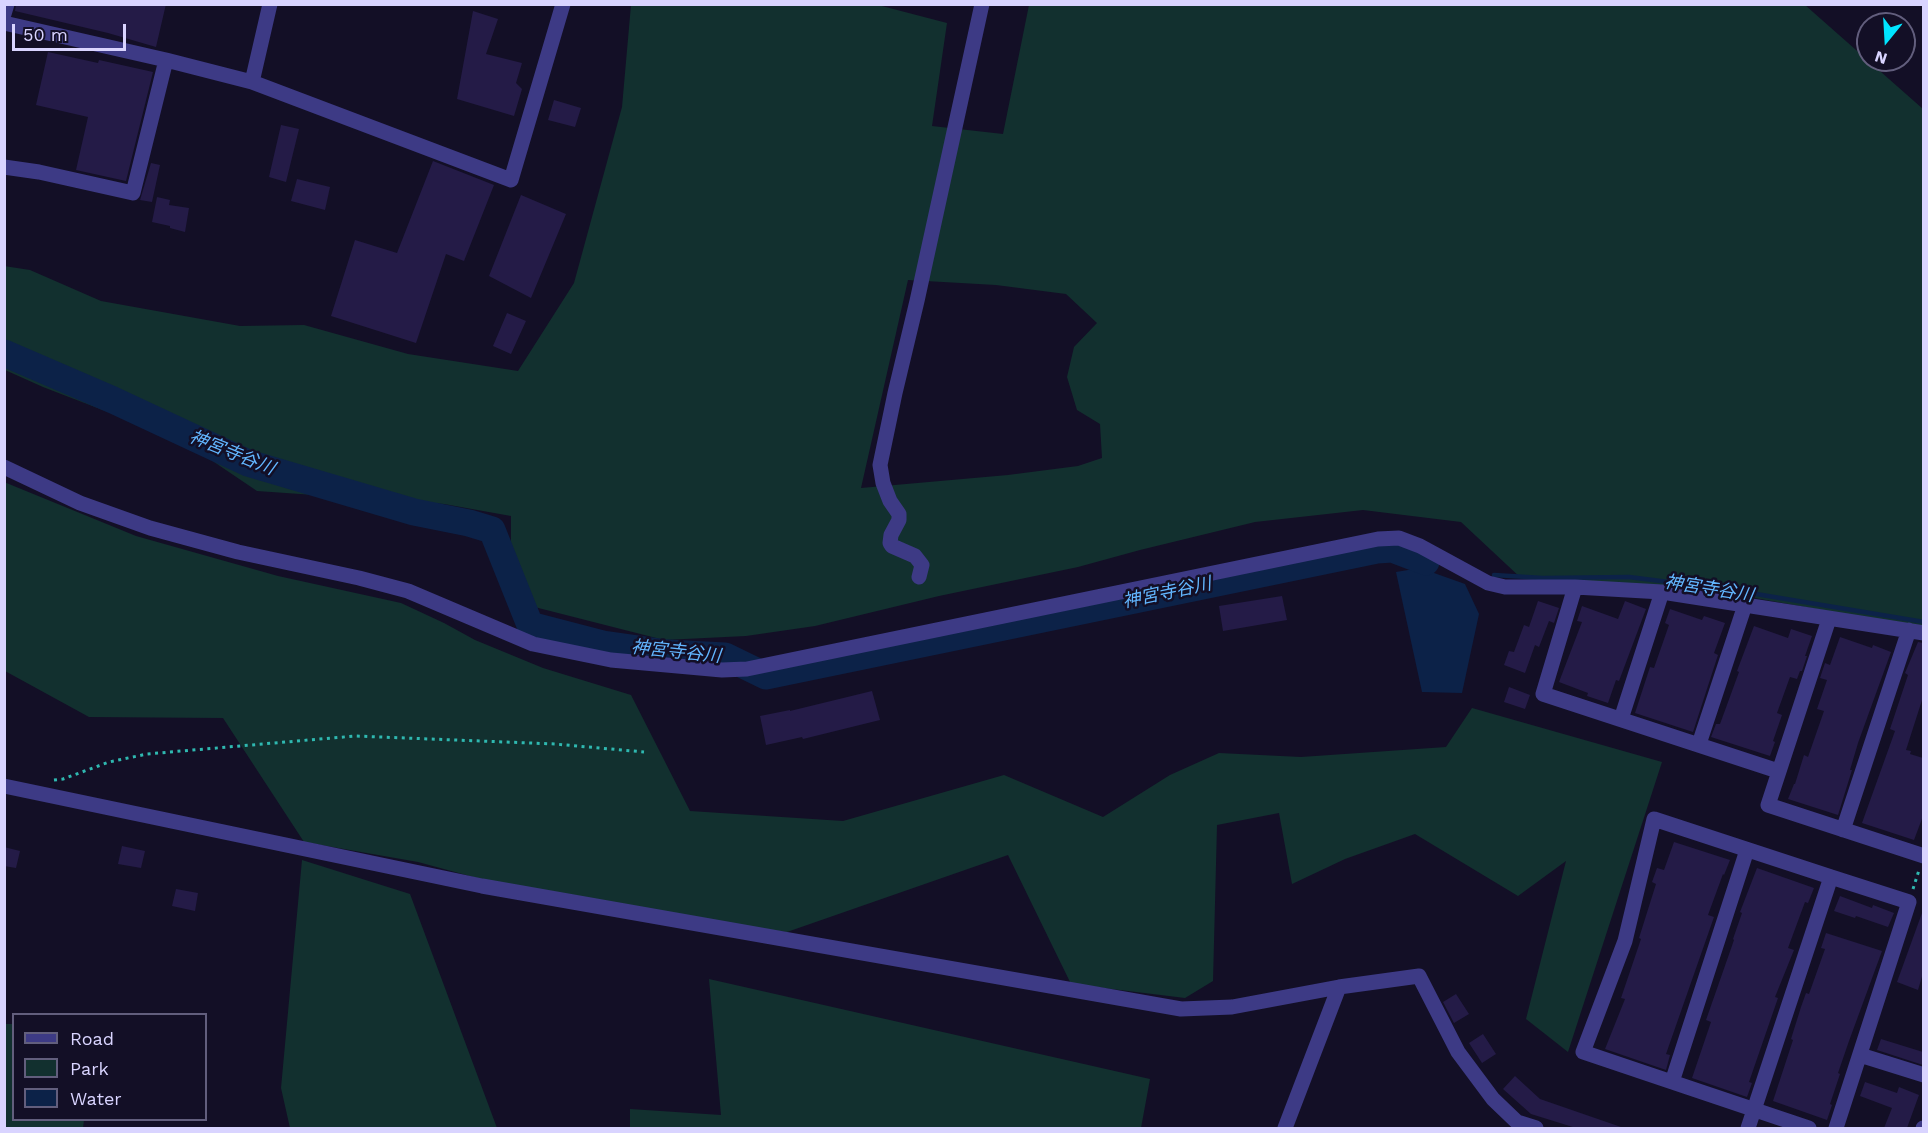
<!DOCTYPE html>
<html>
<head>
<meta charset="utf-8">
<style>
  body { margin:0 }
  #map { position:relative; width:1928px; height:1133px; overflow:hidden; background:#130f26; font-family:"Work Sans",sans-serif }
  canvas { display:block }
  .frame { position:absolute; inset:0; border:6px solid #d9d4ff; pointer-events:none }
  .legend { position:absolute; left:12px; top:1013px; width:195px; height:108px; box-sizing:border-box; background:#130f26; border:2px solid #625e7d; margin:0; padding:8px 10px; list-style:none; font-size:18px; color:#d9d4ff }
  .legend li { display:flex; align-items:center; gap:12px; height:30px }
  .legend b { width:30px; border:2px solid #625e7d }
  .north { position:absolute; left:1856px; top:12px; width:60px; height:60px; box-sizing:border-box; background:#130f26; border:2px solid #625e7d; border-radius:50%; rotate:198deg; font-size:16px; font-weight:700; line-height:24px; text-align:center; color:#d9d4ff }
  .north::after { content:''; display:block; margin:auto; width:21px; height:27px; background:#00e5ff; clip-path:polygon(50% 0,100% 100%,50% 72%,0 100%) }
  .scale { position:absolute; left:12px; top:24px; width:114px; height:27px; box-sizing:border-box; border:3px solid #d9d4ff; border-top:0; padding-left:8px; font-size:18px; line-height:21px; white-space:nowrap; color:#d9d4ff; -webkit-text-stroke:4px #130f26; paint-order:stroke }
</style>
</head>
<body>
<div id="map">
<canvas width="1928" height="1133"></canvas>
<div class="frame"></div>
<ul class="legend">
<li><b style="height:8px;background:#3d3a85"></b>Road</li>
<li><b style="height:16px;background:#12302f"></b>Park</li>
<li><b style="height:16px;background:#0c2248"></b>Water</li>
</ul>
<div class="north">N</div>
<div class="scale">50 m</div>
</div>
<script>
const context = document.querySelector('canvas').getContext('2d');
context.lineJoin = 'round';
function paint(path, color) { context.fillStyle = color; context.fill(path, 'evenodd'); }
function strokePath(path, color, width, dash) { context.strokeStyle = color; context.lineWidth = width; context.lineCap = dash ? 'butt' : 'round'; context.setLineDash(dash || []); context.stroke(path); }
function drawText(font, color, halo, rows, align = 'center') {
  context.font = font + ' "Work Sans","Noto Sans JP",sans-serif'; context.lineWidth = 5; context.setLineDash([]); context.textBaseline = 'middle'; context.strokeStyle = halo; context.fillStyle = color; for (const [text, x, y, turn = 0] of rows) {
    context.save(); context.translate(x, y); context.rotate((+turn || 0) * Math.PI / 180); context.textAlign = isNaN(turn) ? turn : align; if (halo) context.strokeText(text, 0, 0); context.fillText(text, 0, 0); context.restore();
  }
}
const green = new Path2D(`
  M631,5H878L947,23L932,126L1003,134L1029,5H1805L1923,109V628L1704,589L1522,579L1461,522L1363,510L1255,522L1140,550L1078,567L939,596L815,626L746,636L664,640L511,601V516L444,504L257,491L183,441L43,387L5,370L4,266L30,270L101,301L240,326L304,325L408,354L518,371L574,283L622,107ZM908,280L996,285L1066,294L1097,323L1074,347L1067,377L1077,410L1100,424L1102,458L1078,466L1008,475L861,488Z
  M4,482L136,536L278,576L401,603L444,623L475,640L543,668L631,695L690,811L843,821L1004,775L1103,817L1170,775L1219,753L1301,757L1446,747L1472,708L1662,762L1568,1052L1526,1019L1566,861L1518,896L1415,834L1345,859L1292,884L1279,813L1217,825L1213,981L1185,998L1071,984L1008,855L787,932L599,911L418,862L304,842L223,718L89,717L5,671Z
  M302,860L410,894L497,1128H290L281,1088Z
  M709,979L1150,1079L1141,1128H630V1109L721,1115Z
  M5,1024H13L14,1120H84L83,1128H5Z`);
const water = new Path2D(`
  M1420,568L1465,584L1479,614L1462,693L1422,692L1396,572Z`);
const stream = new Path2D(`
  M1494,575L1543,578L1629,577L1732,590L1924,622`);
const river = new Path2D(`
  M4,353L113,400L248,463L414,512L469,523L492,530L530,625L603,644L667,653L725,656L766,676L1377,550L1392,549L1426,562`);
const building = new Path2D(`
  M16,4H166L156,47L108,33L15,11Z
  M473,11L498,19L486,54L522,63L516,83L522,89L514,116L457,99Z
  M48,52L98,63L99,60L153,72L126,181L76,170L88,117L36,105Z
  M554,100L581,108L575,127L548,120Z
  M281,125L299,129L286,182L269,177Z
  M433,161L494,185L464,261L446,254L416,343L331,316L355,240L397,253Z
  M151,163L160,165L152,202L140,200Z
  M297,179L330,187L325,210L291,201Z
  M521,195L566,214L531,298L489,276Z
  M157,197L170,200L169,205L189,208L185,232L170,228V226L152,222Z
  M507,313L526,321L511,354L493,346Z
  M1282,596L1287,620L1223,631L1219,606Z
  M1538,601L1559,608L1554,623L1549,621L1539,647L1535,645L1525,673L1504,665L1509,651L1514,652L1524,625L1529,627Z
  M1625,601L1646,609L1619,681L1616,680L1608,703L1587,696L1588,693L1559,682L1582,622L1577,621L1582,606L1618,619Z
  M1670,609L1702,620L1704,616L1725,623L1714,653L1718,655L1693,732L1635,713L1650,667L1654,668L1669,625L1665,623Z
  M1754,626L1788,638L1791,629L1812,636L1805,656H1807L1802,671H1800L1797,679L1790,677L1777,713L1782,715L1773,741L1775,742L1770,756L1711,737L1716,724H1720L1739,672L1737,671Z
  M1840,637L1872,648L1873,645L1891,652L1858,743L1850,770H1852L1838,815L1788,799L1794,784H1795L1804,755L1808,757L1824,711L1817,709L1827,680L1820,678L1825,663L1830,665Z
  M1918,642L1923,643V697L1906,750L1911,751L1910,754L1923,758V816L1914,840L1862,823L1895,731L1890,729L1908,675L1905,673Z
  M1509,687L1530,695L1525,709L1504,702Z
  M872,691L880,720L803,739L802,737L766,745L760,716L790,710V711Z
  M1674,842L1730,860L1724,875L1723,874L1708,915L1714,917L1666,1054L1670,1055L1666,1070L1605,1049L1625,999L1621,998L1641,939L1639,938L1656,884L1652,882L1657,868L1664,870Z
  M122,846L145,851L141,868L118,864Z
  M4,847L20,851L16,868L4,866Z
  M1757,868L1814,888L1808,903L1805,902L1788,948L1794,950L1775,997L1778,998L1749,1082L1752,1083L1747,1097L1692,1078L1711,1022L1706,1020L1734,940L1733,939L1742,913L1740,912Z
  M176,889L198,893L195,911L172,906Z
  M1840,896L1872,908L1873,905L1894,913L1888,927L1856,916L1855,918L1834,911Z
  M1922,913H1923V973L1918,990L1897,982Z
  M1826,933L1882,951L1849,1041L1838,1073L1840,1074L1830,1104L1832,1105L1827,1120L1773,1101L1793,1040L1791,1039L1801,1007L1806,993L1809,994L1825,949L1821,948Z
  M1456,994L1469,1014L1454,1023L1443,1002Z
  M1483,1034L1496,1054L1482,1063L1469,1043Z
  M1881,1039L1923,1052V1065L1877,1050Z
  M1515,1076L1540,1099L1621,1127V1128H1576L1531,1114L1503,1089Z
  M1865,1082L1897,1093L1899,1087L1919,1095L1907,1128H1884L1892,1108L1860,1096Z`);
const path = new Path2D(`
  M54,780L63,779L109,762L147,754L355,736L555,744L644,752
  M1913,889L1919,870`);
const minor = new Path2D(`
  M4,14L7,4
  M4,23L166,60L252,82L511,180L563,4
  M252,82L270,4
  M4,167L39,172L133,193L166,60
  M4,467L80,503L150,528L238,552L359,578L408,591L533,644L611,660L722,670L747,669L1378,539L1399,538L1420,546L1488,583L1505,587H1575L1662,592L1924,633
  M919,577L922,565L915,556L892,546L890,543L891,535L899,520V514L890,501L883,483L880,465L895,393L917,301L982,4
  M1575,587L1543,694L1778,771
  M1829,619L1768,805L1924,856
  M1621,719L1662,592
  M1699,744L1745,605
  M4,786L482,886L1181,1009L1232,1007L1339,987L1419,976L1458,1052L1493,1099L1517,1122L1536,1128
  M1843,830L1909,630
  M1747,850L1672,1082L1809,1128
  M1831,877L1909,902L1836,1128
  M1860,1055L1924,1075
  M1672,1082L1583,1052L1625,941L1654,819L1831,877L1748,1128
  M1285,1128L1339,987
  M1923,1128H1924`);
const waterNames = [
  ["神宮寺谷川",232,453,22],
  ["神宮寺谷川",1709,589,9],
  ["神宮寺谷川",1167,593,-12],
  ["神宮寺谷川",676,652,6]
];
paint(green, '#12302f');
paint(water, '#0c2248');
strokePath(stream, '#0c2248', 4.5);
strokePath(river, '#0c2248', 27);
paint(building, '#241b47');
strokePath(path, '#2fb8b0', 3, [3, 4.5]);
strokePath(minor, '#3d3a85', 15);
drawText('italic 18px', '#62b6ff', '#130f26', waterNames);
</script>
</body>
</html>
